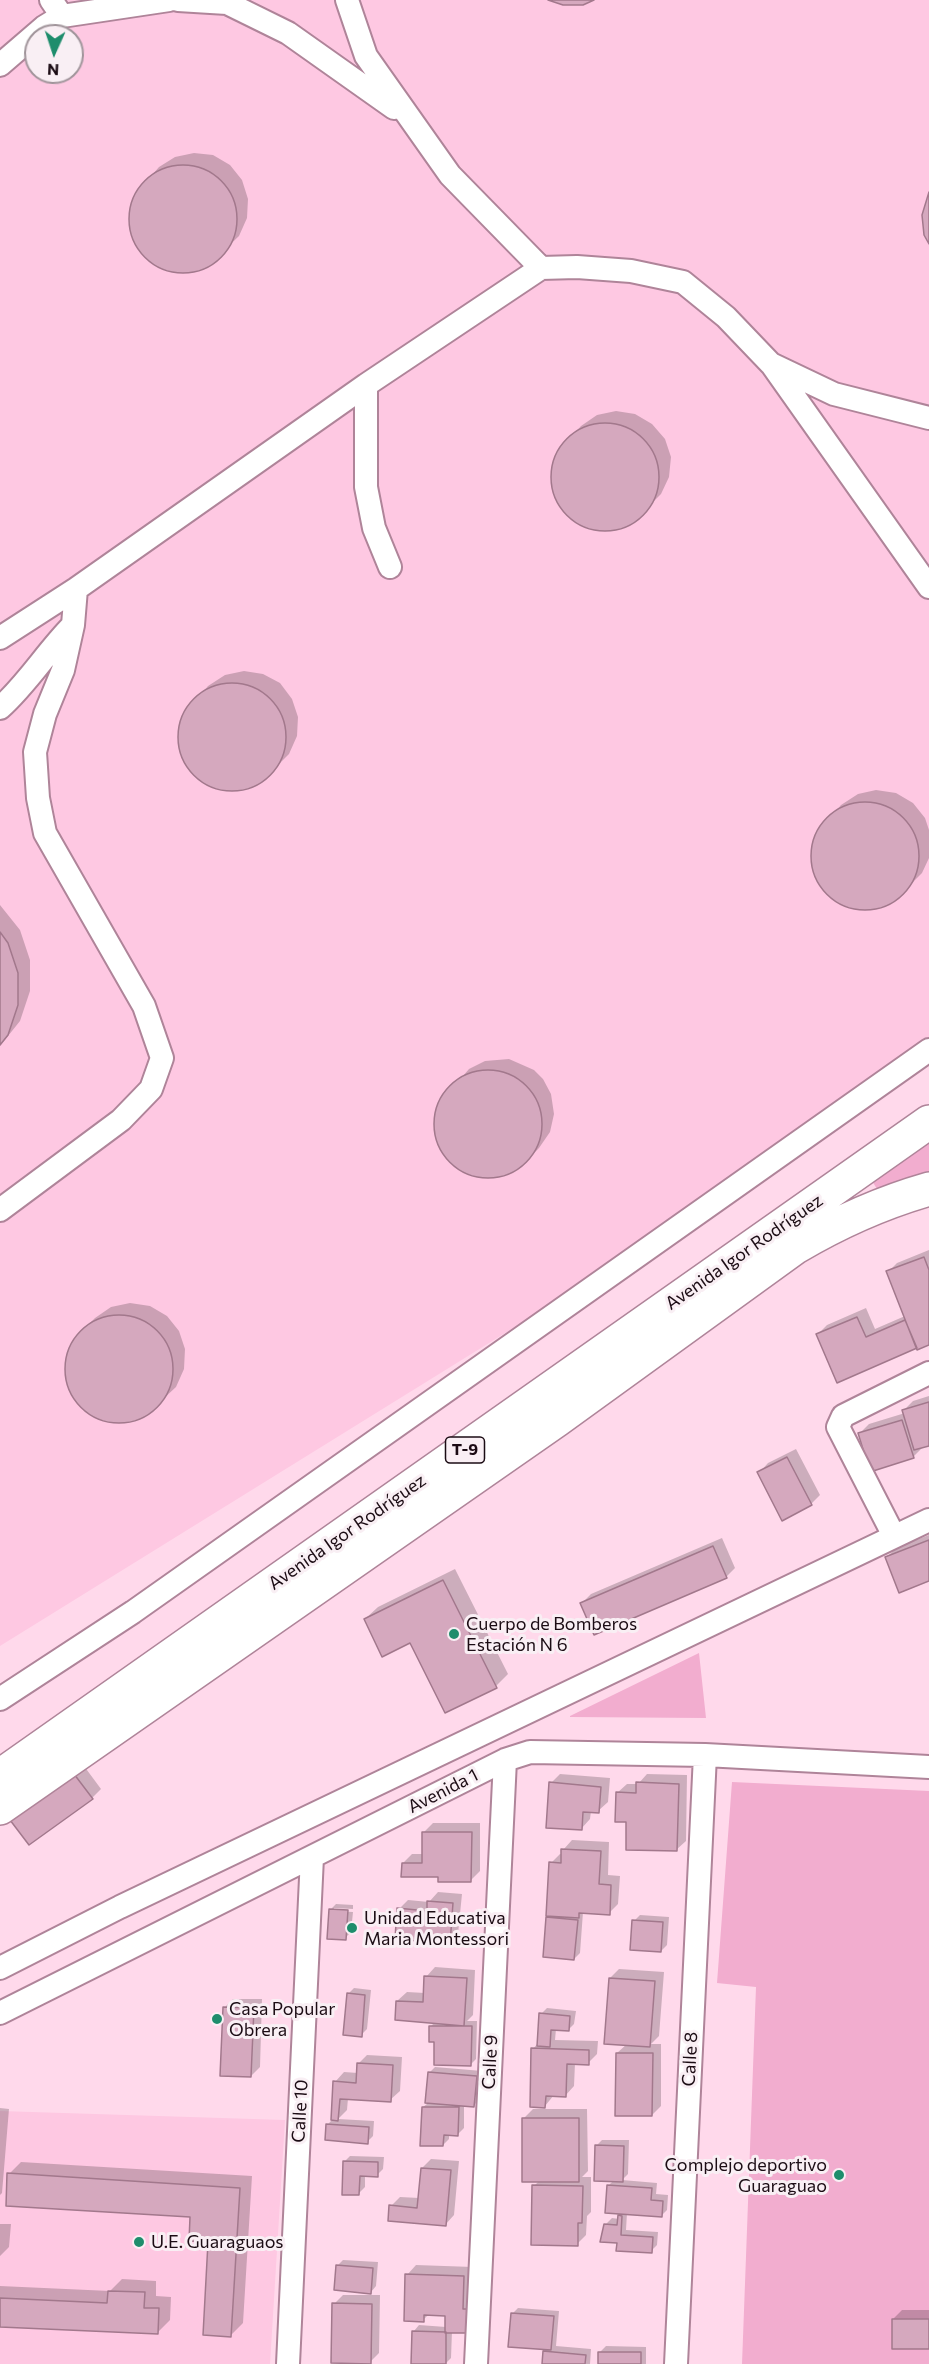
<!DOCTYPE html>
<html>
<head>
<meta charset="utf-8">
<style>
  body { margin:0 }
  #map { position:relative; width:929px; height:2364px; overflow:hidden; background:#ffd9eb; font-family:Commissioner,sans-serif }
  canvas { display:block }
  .north { position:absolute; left:24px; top:24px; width:60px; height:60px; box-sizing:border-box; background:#f9eff4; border:2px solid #a0949a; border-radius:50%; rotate:183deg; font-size:16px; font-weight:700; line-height:24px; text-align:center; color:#1b0c14 }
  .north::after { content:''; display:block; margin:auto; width:21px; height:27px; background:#1e8d6c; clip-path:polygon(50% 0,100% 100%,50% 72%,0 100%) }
</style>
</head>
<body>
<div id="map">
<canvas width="929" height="2364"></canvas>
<div class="north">N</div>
</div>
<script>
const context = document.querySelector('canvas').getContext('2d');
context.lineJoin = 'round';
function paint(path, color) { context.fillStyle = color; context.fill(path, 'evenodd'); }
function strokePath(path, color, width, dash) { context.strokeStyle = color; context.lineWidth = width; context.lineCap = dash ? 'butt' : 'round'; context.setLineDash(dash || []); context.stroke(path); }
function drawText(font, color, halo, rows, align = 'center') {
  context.font = font + ' Commissioner,sans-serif'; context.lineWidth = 6; context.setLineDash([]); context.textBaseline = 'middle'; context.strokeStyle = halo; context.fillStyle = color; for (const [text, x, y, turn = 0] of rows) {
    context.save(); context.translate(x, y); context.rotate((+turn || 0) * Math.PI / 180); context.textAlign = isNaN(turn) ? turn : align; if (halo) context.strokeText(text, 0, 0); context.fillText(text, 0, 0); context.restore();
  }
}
const built = new Path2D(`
  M0,0H929V1043L644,1247L0,1646ZM36,36H72V72H36Z
  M0,2111L285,2120L270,2364H0Z`);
const green = new Path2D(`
  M929,1137V1175L877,1189L869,1176Z
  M699,1653L706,1718L570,1717V1716Z
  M732,1782L929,1791V2364H742L756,1987L717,1983Z`);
const shadow = new Path2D(`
  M194,153L213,155L230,165L242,180L248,199L247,218L239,236L212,262L194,270L175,271L156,264L141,252L132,234L129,215L134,196L159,167L175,157Z
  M616,411L635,414L652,424L665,439L671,457L669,477L661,494L634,521L616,528L597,529L578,523L563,510L554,493L552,474L556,455L581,426L597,415Z
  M244,671L263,674L280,683L292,699L298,717L297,736L289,754L262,781L244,788L224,789L206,782L191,770L182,753L180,733L184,715L208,686L225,675Z
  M876,790L896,793L913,803L925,818L929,830V858L922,873L895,900L877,907L857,908L839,902L824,889L815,872L812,853L817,834L841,805L858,794Z
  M0,905L20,930L30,960V991L20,1021L0,1046Z
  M509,1059L534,1070L543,1079L551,1094L554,1114L550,1132L539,1148L526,1161L504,1175L490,1177L472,1175L451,1162L440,1148L435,1121L440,1103L469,1069L485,1061Z
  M929,1250V1343L818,1334L827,1325L866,1308L875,1329L905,1316L888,1272L897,1263Z
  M130,1303L150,1306L167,1316L179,1331L185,1349L184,1369L176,1387L148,1413L130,1421H111L93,1415L78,1402L68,1385L66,1366L71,1347L82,1331L95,1318L111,1307Z
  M929,1396V1445L922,1448L913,1457L860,1433L869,1424L905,1413L904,1410L913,1401Z
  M796,1449L820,1495L811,1504L759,1473L768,1463Z
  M929,1535V1579L887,1557L896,1548Z
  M722,1538L735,1568L726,1577L581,1604L591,1594Z
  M455,1569L508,1674L496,1686L365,1619L378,1607Z
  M84,1766L101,1789L92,1798L12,1820Z
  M560,1774L610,1778L608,1802L598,1811H591L590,1819L581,1829L551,1783Z
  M647,1774L687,1775L686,1841L676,1850L628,1820L617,1793L627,1784H638Z
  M433,1823H480V1871L471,1880L440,1876L403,1863L412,1854H424V1832Z
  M572,1840L609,1842L608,1875L620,1876L618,1904L609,1913L583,1912L580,1953L574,1959L548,1918L550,1915L551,1863L560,1854H563V1850Z
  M438,1892L462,1894L458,1934L449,1943L399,1909L408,1900L429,1902Z
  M336,1904L353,1905V1909L334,1908V1911L353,1912L351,1932L345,1938L330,1910Z
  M640,1915L669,1917L667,1945L661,1951L634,1921Z
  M435,1967L475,1970L473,2015L467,2021H477L476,2059L470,2065L436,2041L431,2026L437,2020L397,2001L407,1992L425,1993L426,1977Z
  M619,1969L664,1972L659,2036L651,2044H661V2106L652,2115L617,2053L627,2044L610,1978Z
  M354,1988L371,1990L367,2029L361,2035L348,1994Z
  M233,1999H262L260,2067L251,2076L224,2008Z
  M547,2008L576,2011L574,2024L568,2030L556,2029L555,2040L598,2041L597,2054L588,2063H575L574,2086L565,2096L554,2095L545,2106L533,2049L538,2043L541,2014Z
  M367,2055L402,2057L400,2091L390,2100L348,2098L347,2110L338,2119L374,2121L373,2136L367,2142L328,2124L333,2119L335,2082L344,2072L358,2073V2064Z
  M435,2067L482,2071L480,2099L474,2105L464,2104V2128L458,2134H449V2139L443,2145L423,2107L427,2104L429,2073Z
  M0,2108L9,2109L2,2193L0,2195Z
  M533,2109H587L588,2171L582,2177H591V2212L587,2216L586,2235L577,2244L534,2186L539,2181L523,2119Z
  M602,2140H629L628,2174L622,2180L657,2183L656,2194L668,2195L667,2210L661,2216L627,2213L626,2230L658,2232L657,2245L651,2251L618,2241L606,2224L612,2218L619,2219L623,2213L608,2186L614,2180L596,2146Z
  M350,2156L384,2157L383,2169L377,2175H365V2187L359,2193L344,2162Z
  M431,2159L459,2161L454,2215L445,2225L391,2206L400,2197L419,2198L422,2168Z
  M21,2162L252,2176L243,2323L231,2335L210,2240L192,2216L9,2174Z
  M0,2224H11L9,2247L0,2256Z
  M343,2260L378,2262L376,2286L371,2292L337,2266Z
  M416,2265L473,2267L475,2323L465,2332L452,2331L451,2358L445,2364L414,2331L419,2325L446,2327V2315L429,2314L423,2320L407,2275Z
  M122,2279L156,2281V2296L171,2297L170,2320L157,2333L0,2325V2286L110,2291Z
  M343,2295H380L379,2353L370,2362L334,2304Z
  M518,2308L559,2311L556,2346L591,2349L590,2364H544L545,2348L512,2314Z
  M902,2310H929V2348L893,2319Z
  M606,2346L646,2347V2364H600V2352Z`);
const building = new Path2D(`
  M548,0H594L583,5H563Z
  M129 219a54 54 0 1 1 108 0a54 54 0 1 1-108 0Z
  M929,192V244L924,235L922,215Z
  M551 477a54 54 0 1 1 108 0a54 54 0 1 1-108 0Z
  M178 737a54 54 0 1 1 108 0a54 54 0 1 1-108 0Z
  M811 856a54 54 0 1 1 108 0a54 54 0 1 1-108 0Z
  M0,932L8,943L18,973V1005L8,1035L0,1045Z
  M434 1124a54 54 0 1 1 108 0a54 54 0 1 1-108 0Z
  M924,1257L929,1270V1345L917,1350L886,1271Z
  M65 1369a54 54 0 1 1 108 0a54 54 0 1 1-108 0Z
  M857,1317L866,1337L905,1320L917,1348L837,1383L816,1334Z
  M929,1402V1446L914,1450L902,1410Z
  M902,1420L914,1458L870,1472L858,1433Z
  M787,1457L812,1505L782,1521L757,1472Z
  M929,1540V1581L899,1593L885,1557Z
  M713,1546L727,1578L594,1635L580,1603Z
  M443,1580L497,1688L445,1713L410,1643L382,1657L364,1619Z
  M74,1774L93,1799L29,1845L10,1820Z
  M549,1782L601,1787L599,1813L583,1812L582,1830L546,1828Z
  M636,1782L679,1784L677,1851L626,1850V1822H615L616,1792L636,1793Z
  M422,1832H472L471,1882H438V1877H401L402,1863H422Z
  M561,1849L601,1851L599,1884L611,1885L610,1915L579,1913V1918L546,1916L549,1862L561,1863Z
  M427,1901L453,1903L450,1944L395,1939L397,1908L427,1911Z
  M329,1909L348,1910L346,1940L327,1939Z
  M546,1917L578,1920L574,1960L543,1957Z
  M632,1920L663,1922L661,1952L630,1950Z
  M424,1976L467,1978L464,2026L395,2020L396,2001L423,2002Z
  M609,1978L655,1981L650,2047L604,2044Z
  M347,1993L365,1995L362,2037L343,2035Z
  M223,2007L254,2008L251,2077L220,2076Z
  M539,2013L570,2016L569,2031L551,2030L550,2047L537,2046Z
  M429,2026H472L471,2066L434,2065V2042H429Z
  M531,2048L589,2050V2065L567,2064L566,2097L546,2096L545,2108L530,2107Z
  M616,2053H653L652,2116H615Z
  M357,2063L393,2065L391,2102L340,2099L338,2121L331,2120L333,2081L356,2083Z
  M428,2072L477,2076L474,2107L425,2103Z
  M422,2107H459L458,2136L444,2135L443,2146H420Z
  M522,2118H579V2182H522Z
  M326,2124L369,2127L368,2144L325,2140Z
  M595,2145L624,2146L623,2182L594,2181Z
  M343,2161L378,2162V2177L360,2176L359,2195H342Z
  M421,2168L451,2170L446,2226L388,2221L389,2205L417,2208Z
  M7,2173L240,2188L231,2337L203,2335L208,2242L189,2241L190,2217L6,2206Z
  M532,2185L583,2186L582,2223H578V2246L531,2245Z
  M607,2185L652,2188L651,2200L663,2201L662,2217L605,2213Z
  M618,2215L622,2216L621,2235L653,2237L652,2253L616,2251L617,2243L600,2242L604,2224L617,2225Z
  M336,2265L373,2268L371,2294L334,2290Z
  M405,2274L464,2276L463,2309H467L466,2333H445V2316L424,2315V2322L404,2321Z
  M108,2291L145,2292L144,2308H159L158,2334L0,2327V2298L107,2303Z
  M332,2303L372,2304L371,2364L331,2363Z
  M511,2313L554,2316L551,2350L508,2347Z
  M892,2319H929V2349H892Z
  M412,2331L446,2332V2364H411Z
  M543,2351L586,2355L585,2364H542Z
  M598,2352H641V2364H598Z`);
const minor = new Path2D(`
  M51,0L62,16L169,0
  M178,0L227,3L288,33L394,108
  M347,0L366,56L450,175L541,268
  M0,65L44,27L62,16
  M772,365L929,587
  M366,385V487L374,528L390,567
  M0,638L76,589L366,385L541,268L577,267L631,271L683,282L726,317L771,364L834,394L929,418
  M0,708C28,683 47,651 73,625
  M0,1210L121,1120L151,1089L162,1058L144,1006L45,833L38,798L35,752L45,714L63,670L73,625L76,589
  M894,1536L838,1427L843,1416L929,1373
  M0,1699L133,1612L929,1050
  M0,1968L120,1907L929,1520
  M0,2013L505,1760L530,1752L705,1755L929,1767
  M288,2364L312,1857
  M476,2364L505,1760
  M676,2364L705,1755`);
const highway = new Path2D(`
  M0,1776L929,1122
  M0,1808L557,1420L796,1247C840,1221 880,1203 929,1189`);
const markers = [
  [454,1634,6,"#1e8d6c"],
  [352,1928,6,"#1e8d6c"],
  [217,2019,6,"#1e8d6c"],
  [839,2175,6,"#1e8d6c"],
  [139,2242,6,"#1e8d6c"]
];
const shields = [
  [465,1450,39]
];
const shieldNames = [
  ["T-9",465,1450]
];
const streetNames = [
  ["Avenida Igor Rodríguez",744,1252,-35],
  ["Avenida Igor Rodríguez",347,1532,-35],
  ["Avenida 1",443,1791,-27],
  ["Calle 8",690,2059,-87],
  ["Calle 9",490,2062,-87],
  ["Calle 10",300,2111,-87]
];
const poiNames = [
  ["Cuerpo de Bomberos",466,1624],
  ["Estación N 6",466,1645],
  ["Unidad Educativa",364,1918],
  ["Maria Montessori",364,1939],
  ["Casa Popular",229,2009],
  ["Obrera",229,2030],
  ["Complejo deportivo",827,2165,"right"],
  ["Guaraguao",827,2186,"right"],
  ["U.E. Guaraguaos",151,2242]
];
paint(built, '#fec8e2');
paint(green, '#f2adcf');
paint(shadow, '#0003');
paint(building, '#d5a8be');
strokePath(building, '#a2788c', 1.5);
strokePath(minor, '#af8499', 26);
strokePath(highway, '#af8499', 36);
strokePath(minor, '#fff', 22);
strokePath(highway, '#fff', 33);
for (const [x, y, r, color] of markers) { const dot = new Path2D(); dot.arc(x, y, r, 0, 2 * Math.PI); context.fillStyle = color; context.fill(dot); strokePath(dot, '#f9eff4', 2); }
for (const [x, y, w] of shields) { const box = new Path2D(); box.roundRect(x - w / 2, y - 13, w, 26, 4.5); context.fillStyle = '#f9eff4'; context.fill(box); strokePath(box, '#1b0c14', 1.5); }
drawText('bold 16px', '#1b0c14', null, shieldNames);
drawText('18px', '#1b0c14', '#f9eff4', streetNames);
drawText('18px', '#1b0c14', '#f9eff4', poiNames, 'left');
</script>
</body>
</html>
